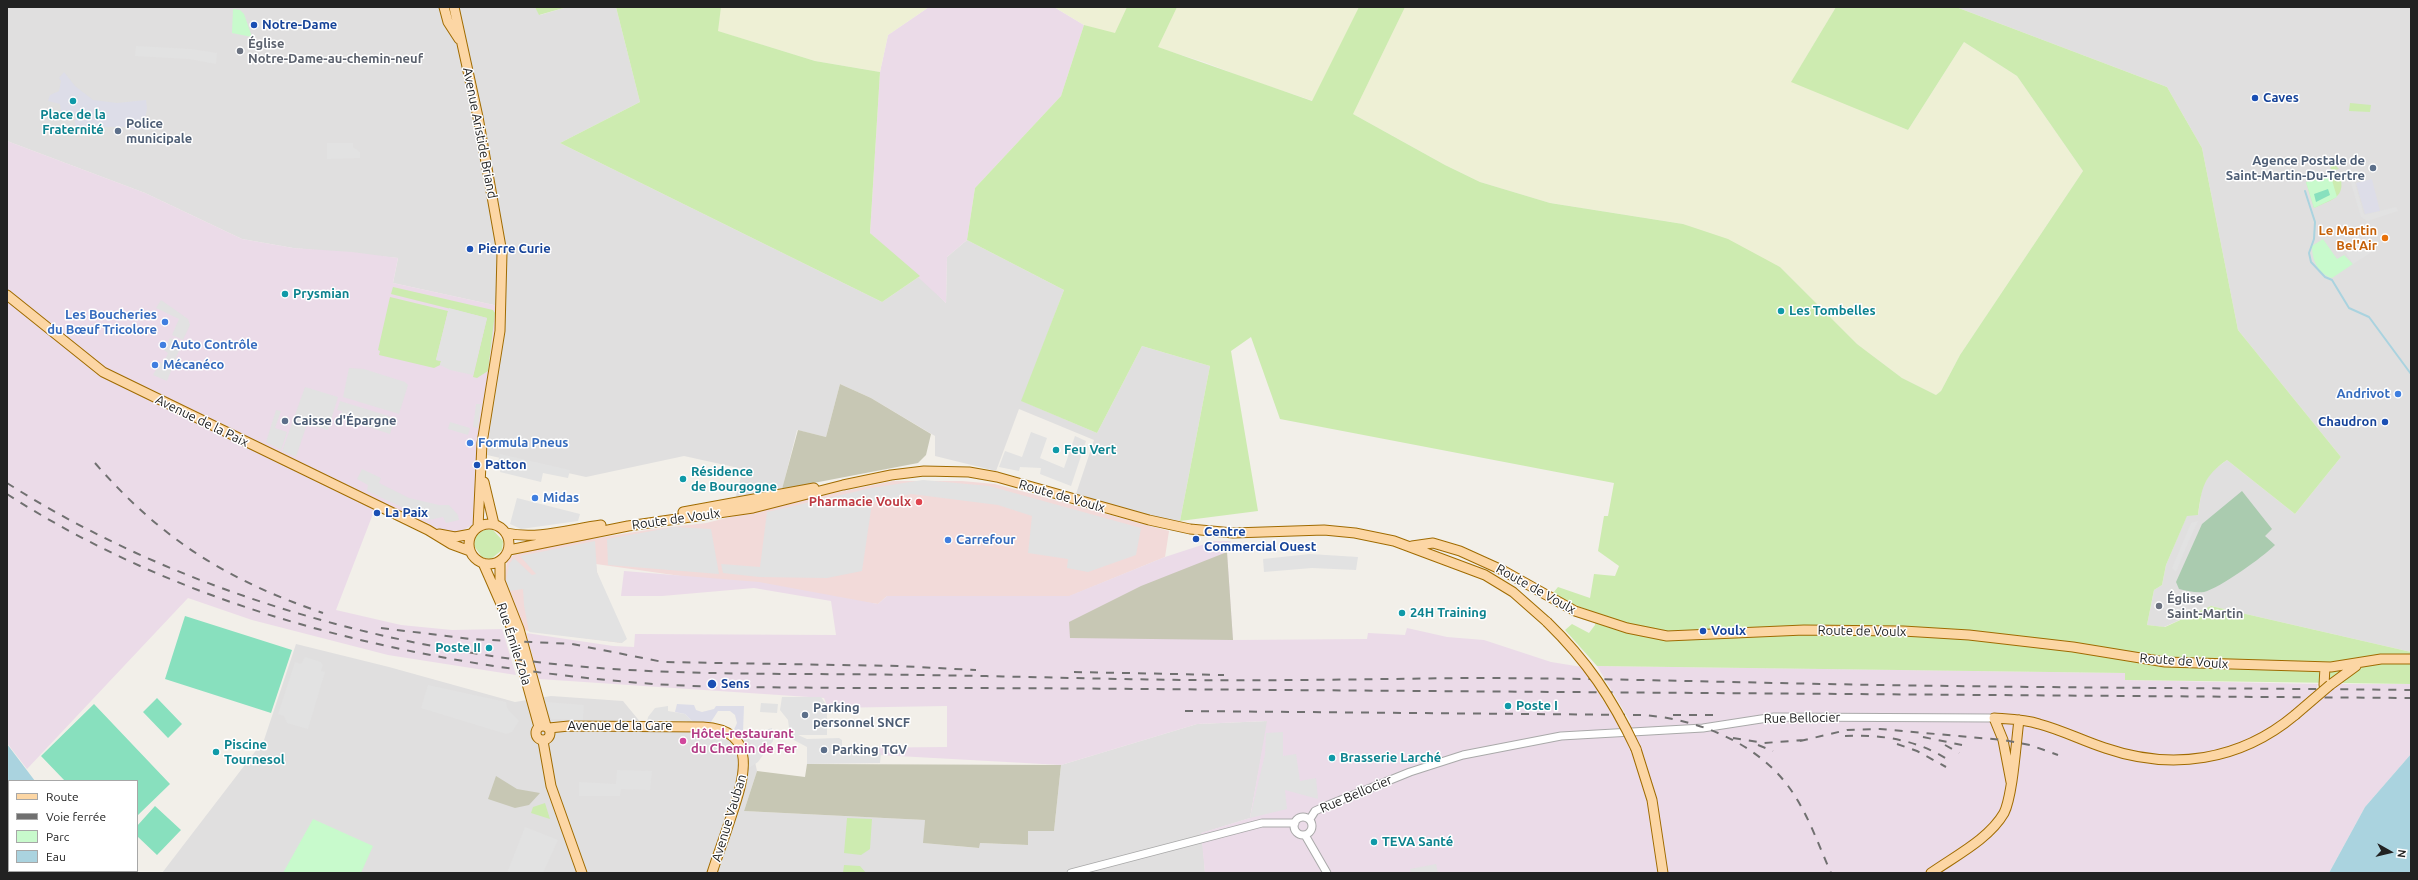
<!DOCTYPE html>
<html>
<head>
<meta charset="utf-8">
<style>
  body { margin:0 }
  #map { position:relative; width:2418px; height:880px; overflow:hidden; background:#f2efe9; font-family:Ubuntu,sans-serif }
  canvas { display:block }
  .frame { position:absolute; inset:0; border:8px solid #222; pointer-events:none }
  .legend { position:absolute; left:8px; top:780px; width:130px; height:92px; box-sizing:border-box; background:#fff; border:1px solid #a7a7a7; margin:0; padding:5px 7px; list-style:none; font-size:12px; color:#222 }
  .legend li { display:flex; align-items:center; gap:8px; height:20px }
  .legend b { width:20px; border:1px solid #a7a7a7 }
  .north { position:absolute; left:2370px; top:832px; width:40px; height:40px; -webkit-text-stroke:3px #fff; paint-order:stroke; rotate:98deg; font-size:11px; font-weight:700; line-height:16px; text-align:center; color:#222 }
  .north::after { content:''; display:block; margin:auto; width:14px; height:18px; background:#222; clip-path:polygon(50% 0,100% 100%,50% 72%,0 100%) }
</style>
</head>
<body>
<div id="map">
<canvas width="2418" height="880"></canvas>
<div class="frame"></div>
<ul class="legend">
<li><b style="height:5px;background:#fcd6a4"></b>Route</li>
<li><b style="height:5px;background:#707070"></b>Voie ferrée</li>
<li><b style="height:11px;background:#c8facc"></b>Parc</li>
<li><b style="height:11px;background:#aad3df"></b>Eau</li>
</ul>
<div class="north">N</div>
</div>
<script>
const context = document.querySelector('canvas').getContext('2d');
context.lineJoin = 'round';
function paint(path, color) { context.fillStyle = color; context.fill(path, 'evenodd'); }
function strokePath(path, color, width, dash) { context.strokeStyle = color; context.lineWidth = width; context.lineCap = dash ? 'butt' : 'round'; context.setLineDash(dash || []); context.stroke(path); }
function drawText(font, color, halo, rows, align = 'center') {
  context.font = font + ' Ubuntu,sans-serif'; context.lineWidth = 3; context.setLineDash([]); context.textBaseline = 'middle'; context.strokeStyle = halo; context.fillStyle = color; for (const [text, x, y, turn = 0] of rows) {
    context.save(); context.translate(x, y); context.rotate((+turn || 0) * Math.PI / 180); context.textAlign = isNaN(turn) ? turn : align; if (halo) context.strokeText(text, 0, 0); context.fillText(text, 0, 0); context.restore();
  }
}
const residential = new Path2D(`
  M7,7H535L540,15L567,7H616L640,102L560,143L882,302L920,276L946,303L947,257L967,240L1064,290L1022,401L1097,433L1142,346L1210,366L1180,521L1119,511L1075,497L1094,440L1019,409L996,471L935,456V436L871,398L840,384L826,437L797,430L782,490L735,500L743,469L684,456L586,477L487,455L503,307L393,283L398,258L293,248L242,239L145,193L7,141Z
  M1956,7H2411V652L2211,606L2164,627L2147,625L2154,590L2162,585L2166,565L2187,515H2198L2202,488L2211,472L2227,460L2295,514L2341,457L2238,330L2202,148L2167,87Z
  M296,644L389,667L515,702L551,696L623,701L646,729L749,734L757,771L744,811L925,820L924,843L978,848L979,843L1027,845L1028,831H1054L1061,765L1197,724L1268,721L1250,818L1202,833L1205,873H162L264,740Z`);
const commercial = new Path2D(`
  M893,481H962L995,484L1169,531L1165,557L1070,596H887L878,604L596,564L597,572L622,643L522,630L505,582L507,560L516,553L527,549L654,529L706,523L805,499Z`);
const industrial = new Path2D(`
  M929,7H1054L1084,25L1061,96L975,188L967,240L947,257L946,303L870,233L880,72L888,35Z
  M7,141L145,193L242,239L293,248L352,252L398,258L393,283L503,307L487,455L476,523L454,535L376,506L336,610L401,625L452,630L502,629L516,675L388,655L252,620L188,598L27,769L7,743Z
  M1214,541H1231L1227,552L1233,640L1367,639L1368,633L1405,635L1407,628L1447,637L1484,640L1551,662L1582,667L1617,722L1631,723L1597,666L2125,673V680L2318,684L2316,690L2293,711L2312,707L2337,684H2411V754L2365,807L2329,873H1205L1201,833L1250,818L1267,721L1197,724L1061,765L843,753L842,748L947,747V706L828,708L824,698L539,679L526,633L613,646L634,647L635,634L836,635L831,601L754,588L662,596H621L624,571L759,582L878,604L887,596H1069L1165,557Z`);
const construction = new Path2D(`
  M840,384L871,398L931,434L926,455L918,463L782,489L798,430L826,437Z
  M1227,552L1233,640L1070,638L1069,622L1141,586Z
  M807,764L1061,765L1054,831H1028V845L980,843L979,848L923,843L925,820L744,811L757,771L805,777Z
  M496,776L517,789L540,793L529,805L515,808L488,799Z`);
const farmland = new Path2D(`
  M721,7H929L888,35L880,72L815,61L717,31Z
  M1054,7H1836L1792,81L1908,130L1964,42L2017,76L2083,171L1960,355L1941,391L1936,395L1902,378L1857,344L1780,267L1683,224L1550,203L1480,182L1445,165L1353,114L1250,80L1204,62L1084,25Z`);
const grass = new Path2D(`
  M535,7H567L539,15Z
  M616,7H721L718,31L815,61L880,72L870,233L920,276L882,302L560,143L640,102Z
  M1127,7H1177L1158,47L1312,101L1359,7H1405L1353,114L1445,165L1480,182L1550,203L1683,224L1728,239L1780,267L1857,344L1902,378L1936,395L1941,391L1960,355L2083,171L2017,76L1964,42L1908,130L1791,82L1836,7H1956L2167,87L2202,148L2238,330L2341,457L2295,514L2227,460C2203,477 2202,487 2198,515L2187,516L2166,565L2162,585L2154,590L2147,625L2165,627L2211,606L2411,652V684L2125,680V673L1597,666L1565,630L1572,624L1589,633L1595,625L1596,613L1575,605L1553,593L1558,587L1590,598L1594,574L1615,576L1619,566L1598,551L1604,516H1608L1614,483L1280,419L1251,337L1231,351L1258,511L1180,521L1210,366L1142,346L1097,433L1021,401L1064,290L967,240L975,188L1061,96L1084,25L1115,33Z
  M2350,103L2371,105L2370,112L2349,111Z
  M2330,164H2334L2339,169L2334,170L2335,176L2340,175C2346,198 2333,199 2314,208L2306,182L2332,176Z
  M393,287L493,310L495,313L488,371L477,378L473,377L487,318L391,294Z
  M390,297L448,311L436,360L441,361L440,365L434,368L379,355L380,351L378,350Z
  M484,530H493L503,541L502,550L491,559L482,557L474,546L476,536Z
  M545,803L550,819L531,813L533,807Z
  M847,818L872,819L870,849L861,855L844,853Z
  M844,865L860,866L866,873H843Z`);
const cemetery = new Path2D(`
  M2242,491L2272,529L2265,536L2275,545C2263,557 2220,588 2204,592C2195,593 2188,591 2179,589L2176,582L2202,524Z`);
const park = new Path2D(`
  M233,9L240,10L244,14L252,37L232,33Z
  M2331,177L2337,197L2314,208L2306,182Z
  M2323,239L2337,259L2344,255L2353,264L2332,278C2318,274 2312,260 2312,246Z
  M313,819L373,846L361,873H283Z`);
const pitch = new Path2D(`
  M2328,189L2330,195L2316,202L2314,194Z
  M185,616L292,650L271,713L165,679Z
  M157,698L182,724L168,738L143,712Z
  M94,704L170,784L137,816V781H65L41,756Z
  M155,806L181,830L157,855L137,836V826Z`);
const parking = new Path2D(`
  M136,46L191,49L217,53L216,64L189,59L135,56Z
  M327,143H353V147L360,152V158L327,159Z
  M2352,172L2364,215L2396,207L2398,211L2367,221L2361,217L2348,173Z
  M2367,237L2375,250L2353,264L2345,252Z
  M161,300L188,319L190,325L183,340L172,335L179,319L156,308Z
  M449,308L487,318L473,375L450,370L440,365L441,361L436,360Z
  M170,338L182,343L167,381L153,375L160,362L163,364L168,353L164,350Z
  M349,368L364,369L405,382L408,385L399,414L343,397Z
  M305,387L338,397L328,430L307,424L296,457L282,451Z
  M340,401L395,418L390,434L340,418L342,411L337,410Z
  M476,404H481L478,428L473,427Z
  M276,410L281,411L275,428L287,432L281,450L266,442Z
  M450,422L470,428L468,435L448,429Z
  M1031,432L1047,438L1040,458L1064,468L1075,436L1086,441L1071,486L1040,474L1041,468L1020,467L1019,471L999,467L1005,451L1022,457Z
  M500,454L570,470L568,478L543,473L541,482L500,472L503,463L498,462Z
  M362,469L381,478L379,483L409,498L439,505H449L458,515L459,520L446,523L443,517L429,520L367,491L368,485L357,479Z
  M923,480L989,486L1141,528L1136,555L1088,572L1067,568L1068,559L1028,553L1032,516L998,505L911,494L872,503L862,571L827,578L759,577L723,573L721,564L760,567L767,512L871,488Z
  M517,498L580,514L578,521L521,529L510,524Z
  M2198,521L2187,545L2176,572L2172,568L2191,523Z
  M674,527L711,529L719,574L608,565L607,539Z
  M595,541L597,572L627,639L622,643L529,632L524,605L523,589L510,591L506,581L509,564L514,558L532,575L536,574L520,556Z
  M1310,554L1358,557L1356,570L1312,568L1264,572L1263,559Z
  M2168,594L2183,596L2188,611L2175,613L2167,609Z
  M305,657L321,662L323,665L321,671L325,672L308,729L287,723L284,716L278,714L295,662L301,664Z
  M428,685L506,702L507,708L519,721L512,732L506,734L421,708Z
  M782,697H821L827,706V735H798L807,739L839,738L842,740V753H881L880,763L807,764V747L792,739L793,735H790L788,720L780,710Z
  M546,702L584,705L583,720L551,719Z
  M761,703L778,704L777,713L760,712Z
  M668,706V711L685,714L694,723L691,725L687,721L658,720L657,723H647L648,717L655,708Z
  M772,728L773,741L758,762L749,768V756L752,745L747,739L741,738L750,729L759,732Z
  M1283,732V756L1296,754L1300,781L1316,778L1318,799L1285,790L1287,809L1250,818L1265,754L1266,733Z
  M617,770L652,771L650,790L621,789L620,796H579V782L616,784Z
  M525,827L558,840L543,873H507Z
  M1436,864L1438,873H1411L1410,869Z`);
const plaza = new Path2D(`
  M64,72L75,86L93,100L117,103L146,100L147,108L144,127L139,130H129L128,127H75V114L61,113L60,104L48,101L50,95L59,91L61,81L59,78Z
  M2372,179L2380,211L2365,214L2356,183Z
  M677,704L694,705L696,710L702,712L714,709L716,706H744L743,732L736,737L732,734L737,723L735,715L730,711H718L709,725L694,723L685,714L675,712Z`);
const water = new Path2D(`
  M7,744L35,781H9V871H107L109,873H7Z
  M2411,754V873H2329L2365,807Z`);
const stream = new Path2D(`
  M2305,191L2315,222L2314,239L2309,253L2311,262L2325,277L2332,280L2349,308L2369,317L2411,374`);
const minor = new Path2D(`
  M1294 826a9 9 0 1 1 18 0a9 9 0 1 1-18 0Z
  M1310,819L1315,811L1326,806L1410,772L1463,755L1561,736L1703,728L1774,717L1994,718
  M1305,835L1327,873
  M1071,873L1262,823H1295`);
const major = new Path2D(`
  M444,7L448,22L459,39
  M454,7L478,117L502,253L500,331L482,443L478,527
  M7,295L103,372L428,530L451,544L470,551
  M484,482L494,524
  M683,512L814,488
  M469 544a20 20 0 1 1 40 0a20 20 0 1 1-40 0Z
  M506,533C537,540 571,529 601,525
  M439,534L455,537L471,534
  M1412,546L1433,543L1460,551L1502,570L1575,611L1627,628L1667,636L1804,630L1903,631L1969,635L2073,647L2165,662L2331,667L2381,659H2411
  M509,550L628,526L753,508L843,485L891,475L924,471L969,472L997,477L1149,520L1190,529L1233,533L1324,530L1355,533L1394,541L1485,575L1513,592L1547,622
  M500,562V581L519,629L546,726
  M483,563L512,629L539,727
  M2324,685L2325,667
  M2330,685L2356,666
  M536 733a7 7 0 1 1 14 0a7 7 0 1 1-14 0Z
  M549,728L569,726L703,727C761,730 743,781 731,817C725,836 718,854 712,873
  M543,741L551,786L582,873
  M1636,749L1652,800L1663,873
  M2011,782L2003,740L1994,718C2009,719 2025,719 2039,724C2062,730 2083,741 2105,748C2172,771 2240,761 2295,715
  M1931,873C1955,856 1989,839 2004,813C2013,795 2016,742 2019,720`);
const rail = new Path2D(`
  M95,463C162,540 227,580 323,613
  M7,483C178,592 385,650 586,667C695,676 806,673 916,675C1006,676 1096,679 1186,680C1280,681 1374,679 1468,678C1607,678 1745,683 1884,685C2060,688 2235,688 2411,690
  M7,494C199,618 429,667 654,684C716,688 779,687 842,688C942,688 1041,688 1141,689L2411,698
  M381,628L471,639L572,644L663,662L898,666L976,670
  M1074,672L1224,675
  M1185,711L1643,715C1699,719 1761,744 1793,793C1809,817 1819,846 1831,873
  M1673,715H1713
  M1845,736C1881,734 1919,740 1950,761
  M1923,737L1962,745
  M1733,738L1764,743L1805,740
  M1800,741L1847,730L1880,729L2003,740L2030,745L2058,755
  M1897,744L1917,751L1946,767
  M1758,745L1773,751
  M1945,745L1959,753`);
const majorBridge = new Path2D(`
  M1547,622C1587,661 1612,698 1636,749
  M2295,715L2330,685`);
const markers = [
  [254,25,4,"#1a4fb4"],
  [240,51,4,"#6b7280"],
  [2255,98,4,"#1a4fb4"],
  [73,101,4,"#0f9aa8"],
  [118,131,4,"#5c6f8a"],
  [2373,168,4,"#5c6f8a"],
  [2385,238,4,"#e8710a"],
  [470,249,4,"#1a4fb4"],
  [285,294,4,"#0f9aa8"],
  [1781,311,4,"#0f9aa8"],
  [165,322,4,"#3f7fe0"],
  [163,345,4,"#3f7fe0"],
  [155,365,4,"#3f7fe0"],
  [2398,394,4,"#3f7fe0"],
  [285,421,4,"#5c6f8a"],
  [2385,422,4,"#1a4fb4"],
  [470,443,4,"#3f7fe0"],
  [1056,450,4,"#0f9aa8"],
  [477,465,4,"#1a4fb4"],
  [683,479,4,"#0f9aa8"],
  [535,498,4,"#3f7fe0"],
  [919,502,4,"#e0444e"],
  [377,513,4,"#1a4fb4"],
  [1196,539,4,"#1a4fb4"],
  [948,540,4,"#3f7fe0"],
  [2159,606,4,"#6b7280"],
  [1402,613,4,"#0f9aa8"],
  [1703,631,4,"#1a4fb4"],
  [489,648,4,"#0f9aa8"],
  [712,684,5,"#1a4fb4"],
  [1508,706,4,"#0f9aa8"],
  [805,715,4,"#5c6f8a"],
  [683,741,4,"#d1479c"],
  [824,750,4,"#5c6f8a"],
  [216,752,4,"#0f9aa8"],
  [1332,758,4,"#0f9aa8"],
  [1374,842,4,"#0f9aa8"]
];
const transitNames = [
  ["Notre-Dame",262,25],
  ["Caves",2263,98],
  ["Pierre Curie",478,249],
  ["Chaudron",2377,422,"right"],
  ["Patton",485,465],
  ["La Paix",385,513],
  ["Centre",1204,532],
  ["Commercial Ouest",1204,547],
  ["Voulx",1711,631],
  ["Sens",721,684]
];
const worshipNames = [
  ["Église",248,44],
  ["Notre-Dame-au-chemin-neuf",248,59],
  ["Église",2167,599],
  ["Saint-Martin",2167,614]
];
const cultureNames = [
  ["Place de la",73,115,"center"],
  ["Fraternité",73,130,"center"],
  ["Prysmian",293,294],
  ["Les Tombelles",1789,311],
  ["Feu Vert",1064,450],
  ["Résidence",691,472],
  ["de Bourgogne",691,487],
  ["24H Training",1410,613],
  ["Poste II",481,648,"right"],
  ["Poste I",1516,706],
  ["Piscine",224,745],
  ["Tournesol",224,760],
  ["Brasserie Larché",1340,758],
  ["TEVA Santé",1382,842]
];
const serviceNames = [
  ["Police",126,124],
  ["municipale",126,139],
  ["Agence Postale de",2365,161,"right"],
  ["Saint-Martin-Du-Tertre",2365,176,"right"],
  ["Caisse d'Épargne",293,421],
  ["Parking",813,708],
  ["personnel SNCF",813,723],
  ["Parking TGV",832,750]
];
const streetNames = [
  ["Avenue Aristide Briand",480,133,79],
  ["Avenue de la Paix",202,421,26],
  ["Route de Voulx",1062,496,16],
  ["Route de Voulx",676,519,-8],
  ["Route de Voulx",1536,589,29],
  ["Route de Voulx",1862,631,1],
  ["Rue Émile Zola",514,644,72],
  ["Route de Voulx",2184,661,4],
  ["Rue Bellocier",1802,718,-1],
  ["Avenue de la Gare",620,726],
  ["Rue Bellocier",1356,794,-23],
  ["Avenue Vauban",729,818,-73]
];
const foodNames = [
  ["Le Martin",2377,231],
  ["Bel'Air",2377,246]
];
const shopNames = [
  ["Les Boucheries",157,315,"right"],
  ["du Bœuf Tricolore",157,330,"right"],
  ["Auto Contrôle",171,345],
  ["Mécanéco",163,365],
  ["Andrivot",2390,394,"right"],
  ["Formula Pneus",478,443],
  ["Midas",543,498],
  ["Carrefour",956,540]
];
const healthNames = [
  ["Pharmacie Voulx",911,502]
];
const hotelNames = [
  ["Hôtel-restaurant",691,734],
  ["du Chemin de Fer",691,749]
];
paint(residential, '#e0dfdf');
paint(commercial, '#f2dad9');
paint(industrial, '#ebdbe8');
paint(construction, '#c7c7b4');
paint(farmland, '#eef0d5');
paint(grass, '#cdebb0');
paint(cemetery, '#aacbaf');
paint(park, '#c8facc');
paint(pitch, '#88e0be');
paint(parking, '#e2e2e2');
paint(plaza, '#dddde8');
paint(water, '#aad3df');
strokePath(stream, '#aad3df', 2);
strokePath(minor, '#a9a9a9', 9);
strokePath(major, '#a06b00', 11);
strokePath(minor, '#fff', 7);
strokePath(major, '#fcd6a4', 9);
strokePath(rail, '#707070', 2, [8, 8]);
strokePath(majorBridge, '#a06b00', 11, []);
strokePath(majorBridge, '#fcd6a4', 9);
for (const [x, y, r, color] of markers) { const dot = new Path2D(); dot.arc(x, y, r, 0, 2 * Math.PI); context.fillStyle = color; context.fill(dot); strokePath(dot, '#fff', 1.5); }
drawText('bold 13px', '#164399', '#fff', transitNames, 'left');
drawText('bold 13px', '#5b616d', '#fff', worshipNames, 'left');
drawText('bold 13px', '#0d838f', '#fff', cultureNames, 'left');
drawText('bold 13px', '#4e5e75', '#fff', serviceNames, 'left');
drawText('13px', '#222', '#fff', streetNames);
drawText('bold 13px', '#c56008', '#fff', foodNames, 'right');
drawText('bold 13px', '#366cbe', '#fff', shopNames, 'left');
drawText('bold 13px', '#be3a42', '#fff', healthNames, 'right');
drawText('bold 13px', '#b23c85', '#fff', hotelNames, 'left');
</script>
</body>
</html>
